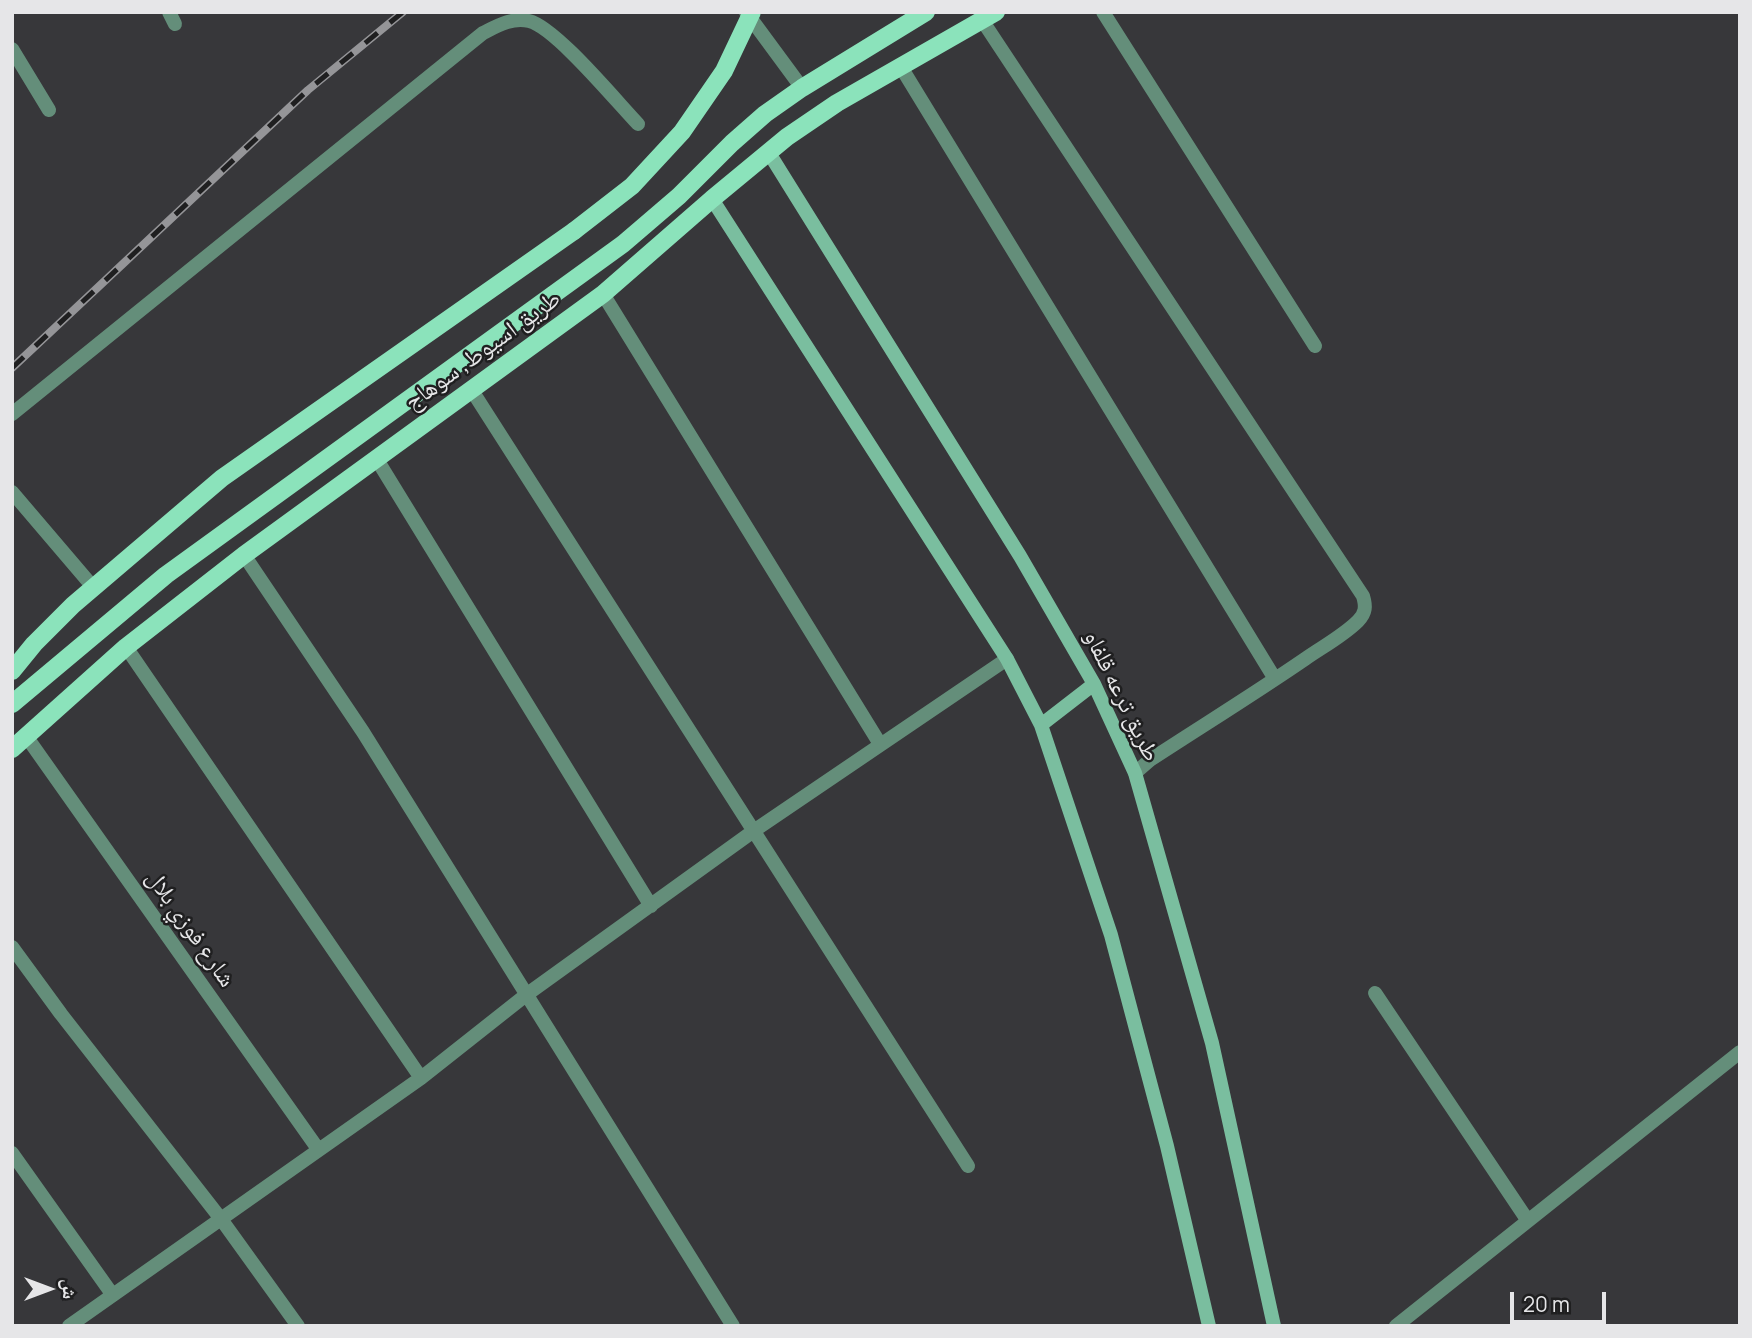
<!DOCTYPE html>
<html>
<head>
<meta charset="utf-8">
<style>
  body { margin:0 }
  #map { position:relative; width:1752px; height:1338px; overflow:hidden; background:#37373a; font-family:Manrope,"Noto Naskh Arabic",sans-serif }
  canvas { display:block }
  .frame { position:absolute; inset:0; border:14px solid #e6e6e8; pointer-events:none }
  .north { position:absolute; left:14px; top:1254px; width:70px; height:70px; -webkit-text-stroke:5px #1f1f20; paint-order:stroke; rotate:90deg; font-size:19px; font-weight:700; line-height:28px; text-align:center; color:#e6e6e8 }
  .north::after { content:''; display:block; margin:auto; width:24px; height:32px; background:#e6e6e8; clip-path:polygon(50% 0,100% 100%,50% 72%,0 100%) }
  .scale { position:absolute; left:1510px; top:1292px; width:96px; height:32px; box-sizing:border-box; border:4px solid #e6e6e8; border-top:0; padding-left:9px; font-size:21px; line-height:24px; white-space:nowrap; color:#e6e6e8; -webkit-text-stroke:5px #1f1f20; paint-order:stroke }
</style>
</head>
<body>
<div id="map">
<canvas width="1752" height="1338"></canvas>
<div class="frame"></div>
<div class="north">ش</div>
<div class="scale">20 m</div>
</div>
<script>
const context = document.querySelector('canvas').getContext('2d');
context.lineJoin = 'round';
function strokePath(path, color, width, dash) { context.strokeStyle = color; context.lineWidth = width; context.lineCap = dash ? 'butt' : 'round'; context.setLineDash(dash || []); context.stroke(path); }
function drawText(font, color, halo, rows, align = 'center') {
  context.font = font + ' Manrope,"Noto Naskh Arabic",sans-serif'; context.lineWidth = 5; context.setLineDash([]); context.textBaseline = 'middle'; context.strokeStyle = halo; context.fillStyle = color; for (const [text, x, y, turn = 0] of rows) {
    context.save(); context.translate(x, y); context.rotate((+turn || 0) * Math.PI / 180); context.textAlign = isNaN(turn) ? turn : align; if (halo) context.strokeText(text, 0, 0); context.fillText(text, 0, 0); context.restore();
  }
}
const street = new Path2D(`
  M169,12L175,24
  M746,12L802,88
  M1103,12L1315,346
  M982,20L1363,596C1366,606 1366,613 1358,621C1343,636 1322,647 1305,659C1254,694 1202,726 1150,760L1135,773
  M12,49L49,110
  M901,67L1275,679
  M603,294L880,744
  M471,389L968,1166
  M12,414L483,33C497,26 512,17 529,21C555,27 616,101 638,124
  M376,458L651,906
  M12,492L93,587
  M244,555L363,732L733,1326
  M126,647L421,1078
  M26,736L318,1149
  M12,947L61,1014L221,1219L298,1326
  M1375,993L1528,1221
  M12,1153L112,1294
  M69,1326L421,1078L526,995L755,830L1007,659
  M1396,1326L1740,1052`);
const secondary = new Path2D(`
  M769,153L1020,556L1094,684L1135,773L1212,1043L1274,1326
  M712,199L1007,659L1041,725L1111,935L1167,1146L1209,1326
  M1041,725L1094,684`);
const primary = new Path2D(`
  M12,671L34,644L73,605L222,478L574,231
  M12,704L166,575L623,244L679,196L732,143L765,114L802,88L926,12
  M12,749L126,647L244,555L603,294L712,199L787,137L837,103L996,12`);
const rail = new Path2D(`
  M12,368L308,90L403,12`);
const primaryBridge = new Path2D(`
  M574,231L632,186L682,132L724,71L752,12`);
const streetNames = [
  ["طريق اسيوط, سوهاج",483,351,-36],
  ["طريق ترعه قلفاو",1121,696,64],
  ["شارع فوزي بلال",190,929,55]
];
strokePath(street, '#648e7a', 14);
strokePath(secondary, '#7abe9f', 14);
strokePath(primary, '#8be3bb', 18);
strokePath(rail, '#959598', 8);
strokePath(rail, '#1f1f20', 5, [16]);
strokePath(primaryBridge, '#8be3bb', 18);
drawText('24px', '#e6e6e8', '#1f1f20', streetNames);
</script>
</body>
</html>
